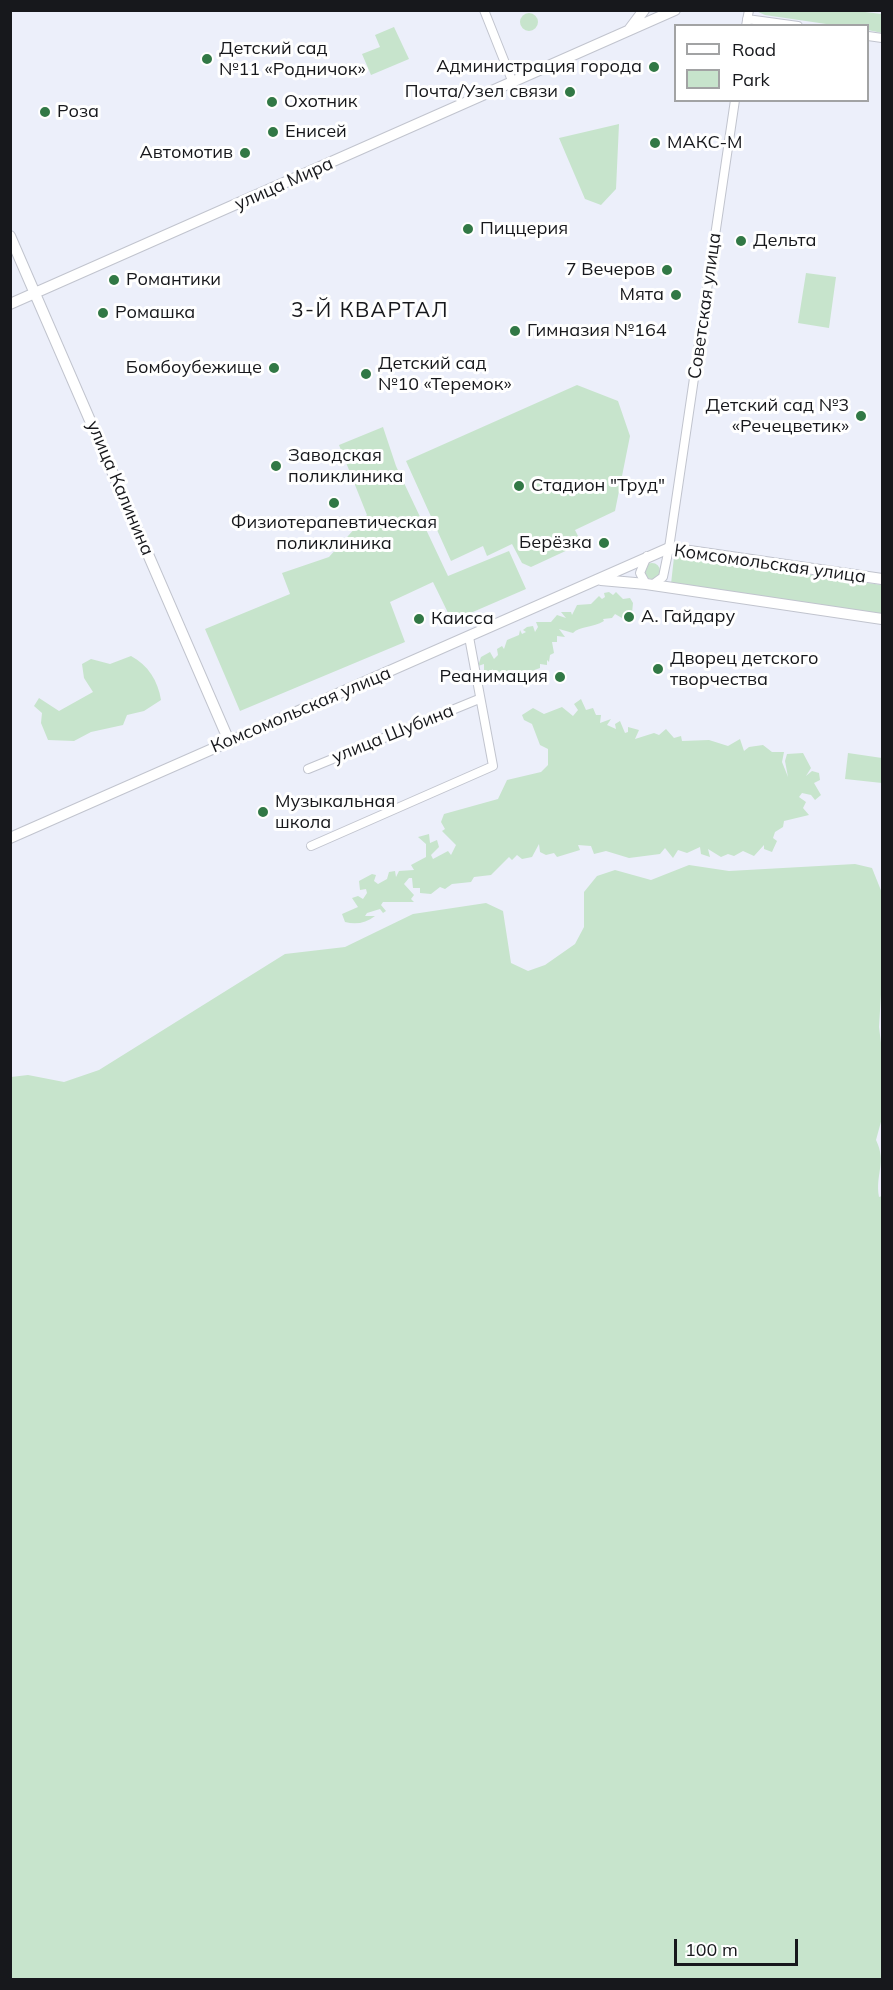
<!DOCTYPE html>
<html>
<head>
<meta charset="utf-8">
<style>
  body { margin:0 }
  #map { position:relative; width:893px; height:1990px; overflow:hidden; background:#eceffa; font-family:Mulish,sans-serif }
  canvas { display:block }
  .frame { position:absolute; inset:0; border:12px solid #17181c; pointer-events:none }
  .legend { position:absolute; left:674px; top:24px; width:195px; height:78px; box-sizing:border-box; background:#fff; border:2px solid #a2a3a4; margin:0; padding:8px 10px; list-style:none; font-size:18px; color:#17181c }
  .legend li { display:flex; align-items:center; gap:12px; height:30px }
  .legend b { width:30px; border:2px solid #a2a3a4 }
  .scale { position:absolute; left:674px; top:1939px; width:124px; height:27px; box-sizing:border-box; border:3px solid #17181c; border-top:0; padding-left:8px; font-size:18px; line-height:21px; white-space:nowrap; color:#17181c; -webkit-text-stroke:4px #fff; paint-order:stroke }
</style>
</head>
<body>
<div id="map">
<canvas width="893" height="1990"></canvas>
<div class="frame"></div>
<ul class="legend">
<li><b style="height:8px;background:#fff"></b>Road</li>
<li><b style="height:16px;background:#c7e4cc"></b>Park</li>
</ul>
<div class="scale">100 m</div>
</div>
<script>
const context = document.querySelector('canvas').getContext('2d');
context.lineJoin = 'round';
function paint(path, color) { context.fillStyle = color; context.fill(path, 'evenodd'); }
function strokePath(path, color, width, dash) { context.strokeStyle = color; context.lineWidth = width; context.lineCap = dash ? 'butt' : 'round'; context.setLineDash(dash || []); context.stroke(path); }
function drawText(font, color, halo, rows, align = 'center') {
  context.font = font + ' Mulish,sans-serif'; context.lineWidth = 6; context.setLineDash([]); context.textBaseline = 'middle'; context.strokeStyle = halo; context.fillStyle = color; for (const [text, x, y, turn = 0] of rows) {
    context.save(); context.translate(x, y); context.rotate((+turn || 0) * Math.PI / 180); context.textAlign = isNaN(turn) ? turn : align; if (halo) context.strokeText(text, 0, 0); context.fillText(text, 0, 0); context.restore();
  }
}
const green = new Path2D(`
  M857,11L882,14V33L868,30V26L833,25L765,15L756,11Z
  M520 22a9 9 0 1 1 18 0a9 9 0 1 1-18 0Z
  M394,27L409,59L371,75L362,54L380,47L375,35Z
  M619,124L616,189L601,205L585,199L559,138Z
  M806,273L836,277L829,328L798,323Z
  M577,385L618,401L630,436L615,511L575,530L579,538L572,548L531,567L522,563L512,544L487,556L483,546L451,561L406,461Z
  M383,427L396,466L448,576L509,551L526,589L452,621L433,582L390,602L405,642L240,711L205,629L290,594L282,573L329,557L367,515L339,445Z
  M677,556L882,585V614L671,584L674,557Z
  M644 571a8 8 0 1 1 16 0a8 8 0 1 1-16 0Z
  M609,592L613,595L616,592L623,599L630,598L633,603L632,613L628,612L622,618L615,614L612,618L603,619L604,621C593,628 579,626 573,633L559,629L565,637L557,636V642H552L554,653L550,655L549,662L547,660V665L540,664V668L526,673L517,670L518,678L502,674L506,678L499,680L495,676H489L493,669L489,672L484,670V664L478,666L481,657L490,652L494,659L498,655L497,649L502,646L504,649L507,640L519,635L520,630L522,634L526,632L523,630L527,627L533,626L535,632L538,627L536,622H551L557,615L566,618L561,612H571L572,615L577,605L591,604L599,596L602,599L605,597L604,593Z
  M131,656C148,665 158,681 161,700L144,711L127,715L123,725L91,732L74,741L48,740L41,723L42,713L34,706L39,698L59,711L93,692L84,678L82,664L91,659L110,664Z
  M581,699L586,710L593,708L596,715H601L600,723L611,719L607,725L616,729L615,724L620,721L625,733L628,732V727L639,730L635,739L654,733L659,735L666,729L674,738L681,736L682,741L709,740L728,746L740,739L744,751L749,747L763,745L772,752H784L782,762L788,777L785,761L787,754L803,753L811,768L806,776L812,771L819,773L820,780L814,783L821,795L815,800L811,795L802,793L799,797L806,802L803,808L809,815L784,821L783,827L775,832L773,838L777,841L772,852L764,849V845L754,856L743,851L734,856L728,854L721,857L708,849L710,857L701,854L700,847L687,853L678,850L673,858L665,848L660,854L629,858L606,851L594,854L591,846L578,845L580,850L557,857L554,853L546,855L540,852L539,844L532,857L522,859L517,855L512,860L509,857L491,875L474,877L471,882L452,884L445,889L440,887L431,894L420,893V888H413L412,878H409L404,884L414,895L411,899L414,902H383L381,905L386,911L383,913L380,909L367,913L365,916H375C366,923 356,925 345,922L342,914L358,907L352,898L358,896L363,899L367,893L366,889L360,890L359,881L372,874L376,875L374,881L378,884L387,879L389,872L395,871L396,877L399,871L414,870L411,865L426,857V844L418,837L429,834L430,843L437,840L439,847L431,855L433,859L448,851L451,855L456,845L442,831L445,829L441,822L444,814L498,799L507,780L541,772L548,765V749L540,745L532,724L524,720L522,715L533,708L544,714L562,707L573,716L578,710L574,704Z
  M848,753L882,758V783L845,779Z
  M855,864L872,868L882,893V978L879,1027L882,1051V1118L876,1140C887,1163 875,1174 879,1197L882,1196V1979H11V1077L28,1075L64,1082L99,1070L285,954L345,947L413,914L486,903L503,911L511,963L528,971L545,965L575,944L584,927V892L597,876L615,870L651,880L689,865L729,871Z`);
const minor = new Path2D(`
  M484,10L513,83
  M747,19L798,26
  M746,26L749,10
  M868,36L882,38
  M646,584L640,573L647,556
  M652,585L663,577L669,548L735,100
  M308,769L479,699
  M311,846L493,766L469,637`);
const tertiary = new Path2D(`
  M629,30L644,10
  M10,236L229,741
  M10,304L675,10
  M601,580L646,584L882,619
  M10,838L669,548L882,579`);
const markers = [
  [207,59,6,"#317845"],
  [654,67,6,"#317845"],
  [570,92,6,"#317845"],
  [272,102,6,"#317845"],
  [45,112,6,"#317845"],
  [273,132,6,"#317845"],
  [655,143,6,"#317845"],
  [245,153,6,"#317845"],
  [468,229,6,"#317845"],
  [741,241,6,"#317845"],
  [667,270,6,"#317845"],
  [114,280,6,"#317845"],
  [676,295,6,"#317845"],
  [103,313,6,"#317845"],
  [515,331,6,"#317845"],
  [274,368,6,"#317845"],
  [366,374,6,"#317845"],
  [861,416,6,"#317845"],
  [276,466,6,"#317845"],
  [519,486,6,"#317845"],
  [334,503,6,"#317845"],
  [604,543,6,"#317845"],
  [629,617,6,"#317845"],
  [419,619,6,"#317845"],
  [658,669,6,"#317845"],
  [560,677,6,"#317845"],
  [263,812,6,"#317845"]
];
const poiNames = [
  ["Детский сад",219,49],
  ["№11 «Родничок»",219,70],
  ["Администрация города",642,67,"right"],
  ["Почта/Узел связи",558,92,"right"],
  ["Охотник",284,102],
  ["Роза",57,112],
  ["Енисей",285,132],
  ["МАКС-М",667,143],
  ["Автомотив",233,153,"right"],
  ["Пиццерия",480,229],
  ["Дельта",753,241],
  ["7 Вечеров",655,270,"right"],
  ["Романтики",126,280],
  ["Мята",664,295,"right"],
  ["Ромашка",115,313],
  ["Гимназия №164",527,331],
  ["Детский сад",378,364],
  ["№10 «Теремок»",378,385],
  ["Бомбоубежище",262,368,"right"],
  ["Детский сад №3",849,406,"right"],
  ["«Речецветик»",849,427,"right"],
  ["Заводская",288,456],
  ["поликлиника",288,477],
  ["Стадион \"Труд\"",531,486],
  ["Физиотерапевтическая",334,523,"center"],
  ["поликлиника",334,544,"center"],
  ["Берёзка",592,543,"right"],
  ["А. Гайдару",641,617],
  ["Каисса",431,619],
  ["Дворец детского",670,659],
  ["творчества",670,680],
  ["Реанимация",548,677,"right"],
  ["Музыкальная",275,802],
  ["школа",275,823]
];
const streetNames = [
  ["улица Мира",284,184,-24],
  ["Советская улица",705,306,-82],
  ["улица Калинина",120,488,67],
  ["Комсомольская улица",770,564,8],
  ["Комсомольская улица",301,710,-23],
  ["улица Шубина",393,734,-22]
];
const quarterNames = [
  ["3-Й КВАРТАЛ",370,311]
];
paint(green, '#c7e4cc');
strokePath(minor, '#c1c4ce', 10);
strokePath(tertiary, '#c1c4ce', 12);
strokePath(minor, '#fff', 8);
strokePath(tertiary, '#fff', 10);
for (const [x, y, r, color] of markers) { const dot = new Path2D(); dot.arc(x, y, r, 0, 2 * Math.PI); context.fillStyle = color; context.fill(dot); strokePath(dot, '#fff', 2); }
drawText('18px', '#17181c', '#fff', poiNames, 'left');
drawText('18px', '#17181c', '#fff', streetNames);
context.letterSpacing = '1.5px';
drawText('21px', '#17181c', '#fff', quarterNames);
context.letterSpacing = '0px';
</script>
</body>
</html>
